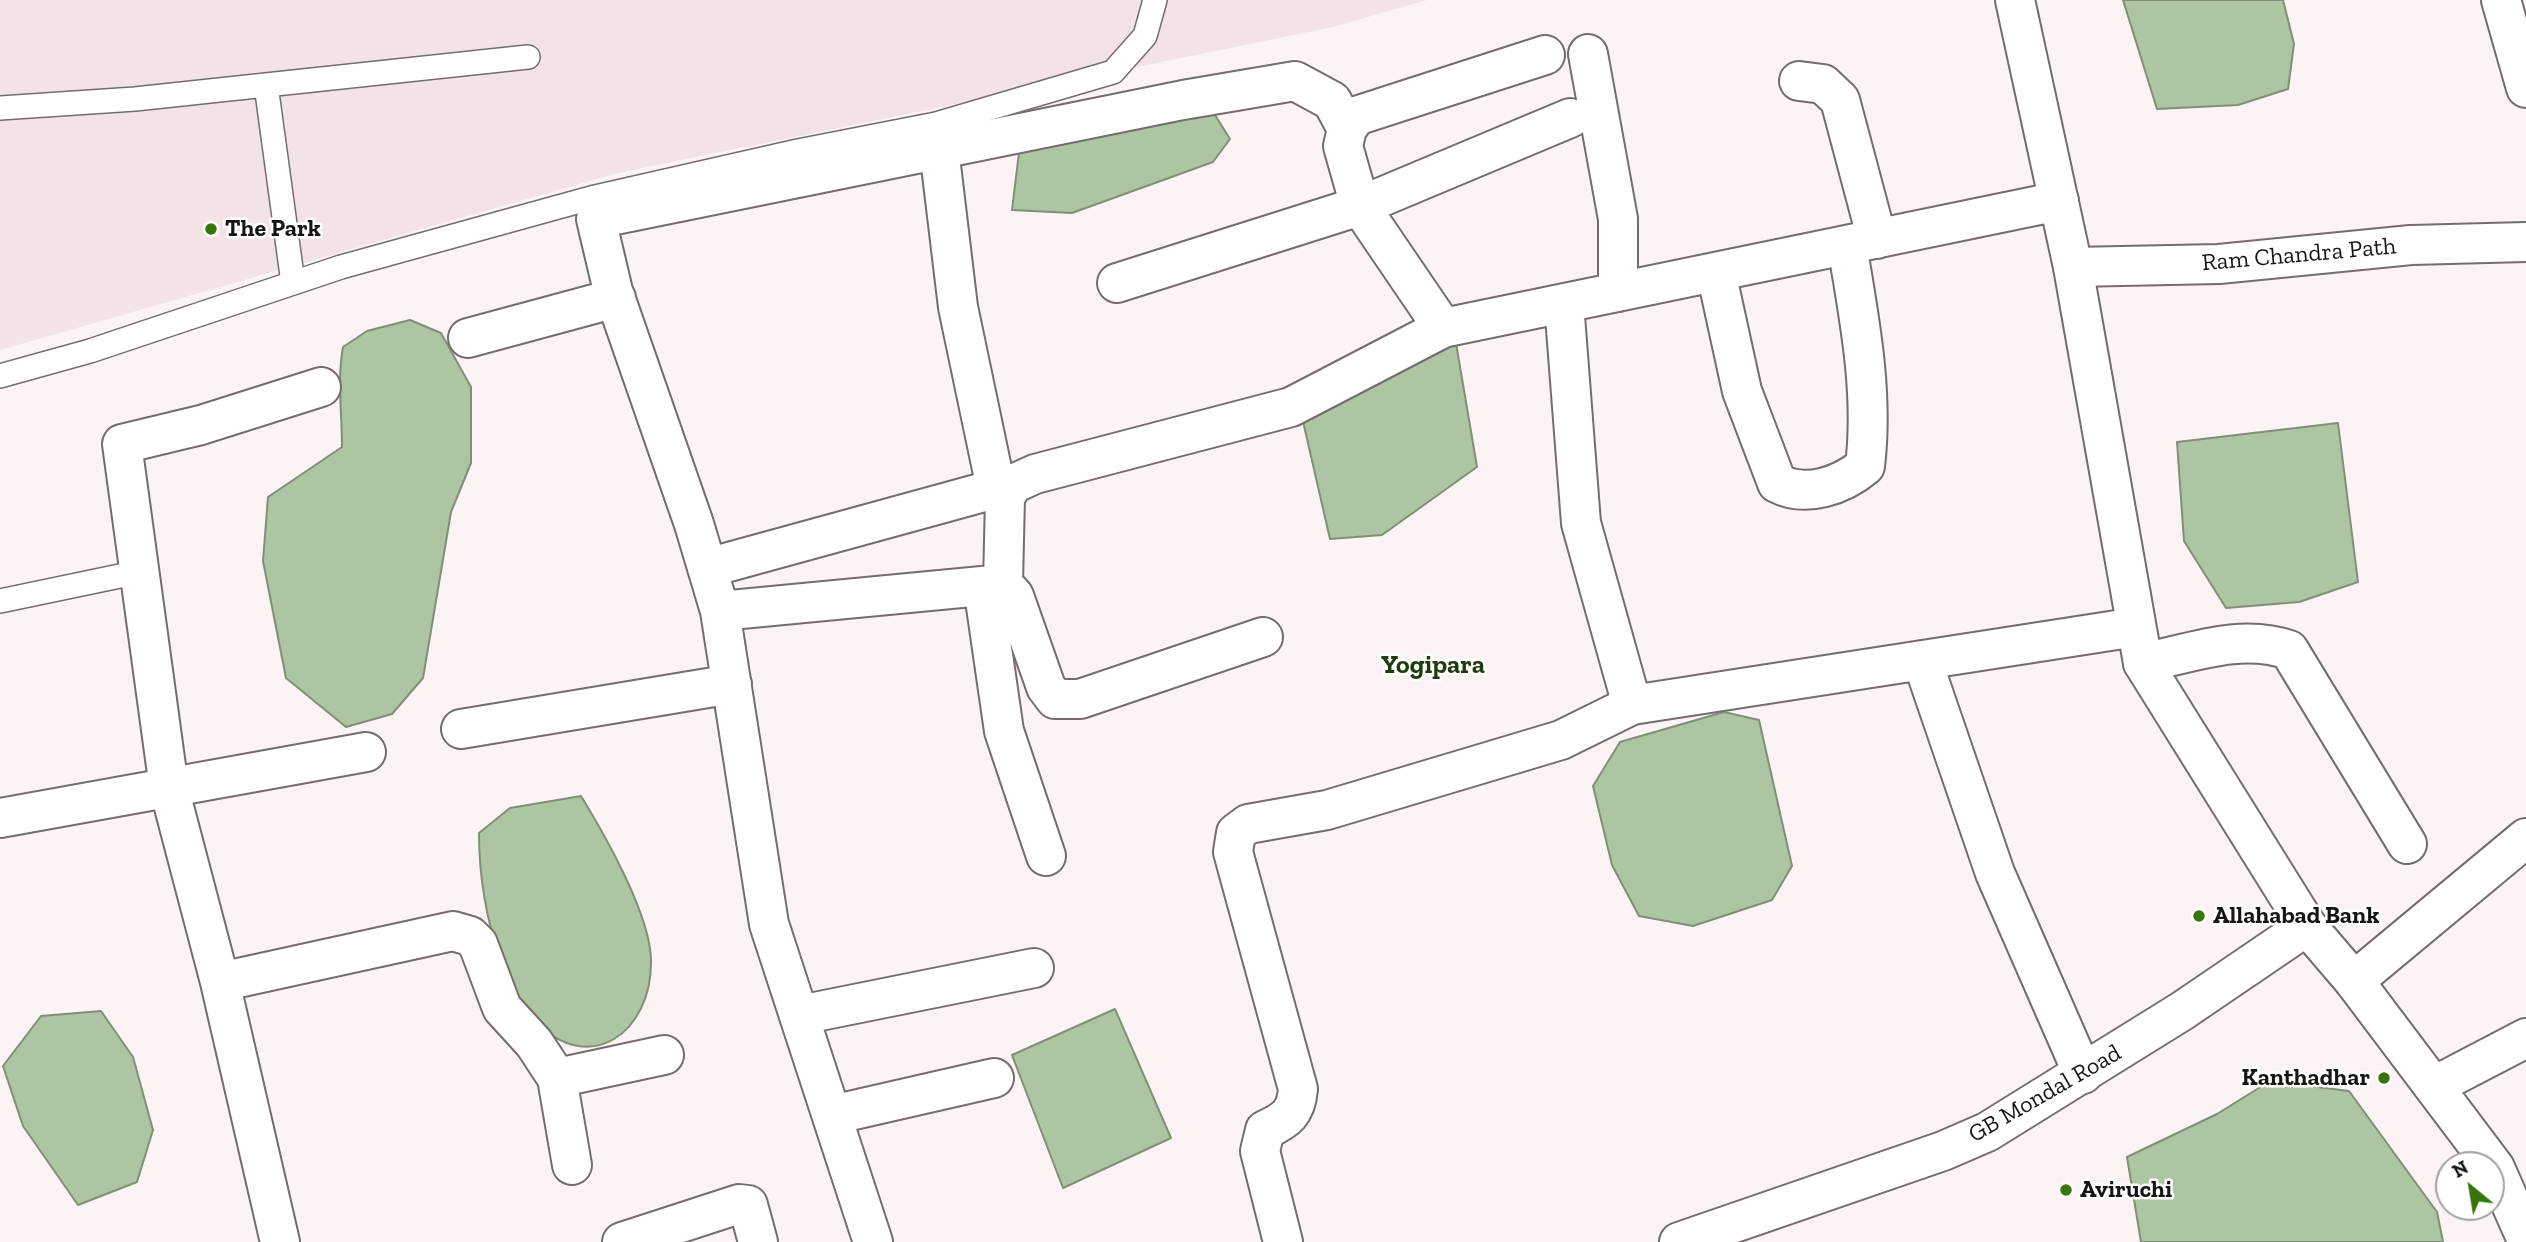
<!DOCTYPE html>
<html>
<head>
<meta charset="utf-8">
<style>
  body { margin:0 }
  #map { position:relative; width:2526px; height:1242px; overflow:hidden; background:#fbf3f4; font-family:"Zilla Slab",serif }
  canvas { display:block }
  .north { position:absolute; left:2435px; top:1151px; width:70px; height:70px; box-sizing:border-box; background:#fff; border:2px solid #a2a1a1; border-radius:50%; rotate:330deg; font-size:19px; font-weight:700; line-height:28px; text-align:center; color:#171415 }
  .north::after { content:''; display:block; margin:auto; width:24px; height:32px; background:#38750c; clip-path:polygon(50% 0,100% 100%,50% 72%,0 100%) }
</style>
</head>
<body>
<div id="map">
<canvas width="2526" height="1242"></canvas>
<div class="north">N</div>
</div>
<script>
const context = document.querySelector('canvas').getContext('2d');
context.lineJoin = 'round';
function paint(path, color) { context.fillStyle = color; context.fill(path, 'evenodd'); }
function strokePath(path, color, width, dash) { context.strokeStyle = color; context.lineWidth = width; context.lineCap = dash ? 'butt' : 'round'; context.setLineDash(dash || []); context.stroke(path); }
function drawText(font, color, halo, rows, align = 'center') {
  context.font = font + ' "Zilla Slab",serif'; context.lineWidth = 5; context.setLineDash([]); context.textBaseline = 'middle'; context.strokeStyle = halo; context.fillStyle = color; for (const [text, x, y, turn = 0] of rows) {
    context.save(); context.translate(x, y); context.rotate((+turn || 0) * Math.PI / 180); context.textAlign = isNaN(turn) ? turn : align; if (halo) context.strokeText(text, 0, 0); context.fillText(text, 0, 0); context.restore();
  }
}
const built = new Path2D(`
  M0,0H1427L1333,27L618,173L0,350Z`);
const water = new Path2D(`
  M2123,0H2283L2294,44L2288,89L2238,105L2157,109Z
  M1200,91L1230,139L1213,162L1072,213L1012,210L1022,128Z
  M410,320L441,333L471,387V463L451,512L423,678L392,714L346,727L286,678L263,561L268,497L342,447C342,413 337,380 343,347L367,331Z
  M1456,343L1477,467L1382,535L1330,539L1302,417L1396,368Z
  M2338,423L2358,582L2299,602L2226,608L2184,541L2177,442Z
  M1724,712L1759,720L1792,866L1772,900L1693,926L1639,916L1612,865L1593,786L1620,742Z
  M581,796C605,835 651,916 651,961C652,1032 590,1078 535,1021C528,1014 518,1006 513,998C508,987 505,974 501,962C486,919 479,879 479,833L510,808Z
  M1115,1009L1171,1138L1063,1188L1012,1055Z
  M101,1011L133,1057L153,1130L137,1182L78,1205L23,1126L3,1066L41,1016Z
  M2270,1081L2349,1091L2437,1212L2443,1242H2141L2127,1157L2217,1114Z`);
const service = new Path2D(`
  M266,85L293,283
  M0,108L135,99L528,57
  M0,376L90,351L341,267L591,198L798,151L936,124L1113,72L1145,36L1155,0
  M0,601L139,572`);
const minor = new Path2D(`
  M2501,0L2526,88
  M1588,54L1618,219V292
  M1799,81L1823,84L1840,100L1877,239
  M939,149L958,307L996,488
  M2073,267L2219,264L2411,245L2526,242
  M1716,272L1742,391L1777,483C1806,498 1841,486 1865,466C1874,392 1859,317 1847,245
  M1117,283L1360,206L1570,118
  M1564,303L1581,523L1632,705L2136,627
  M1443,328L1360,206L1343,146L1347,129L1356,116L1545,55
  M468,338L616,298
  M707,568L1013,484
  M1003,584L1014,596L1046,687L1055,699H1080L1263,637
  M983,586L1004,731L1046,856
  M720,611L1003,584L1005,497L1013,484L1035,474L1291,407L1443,328L2059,201
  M1922,660L1995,873L2083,1074
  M2143,663C2191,653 2241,633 2289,650L2407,844
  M461,729L732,684
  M0,818L366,752
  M2354,981L2526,838
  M220,982L453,931L470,936L478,944L502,1008L534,1043L557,1078L572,1165
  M800,1015L1034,968
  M557,1078L664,1055
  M2434,1086L2526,1038
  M832,1115L994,1078
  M280,1242L220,982L169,788L122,444L201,425L321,387
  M622,1242L739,1204L748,1205L758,1242
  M873,1242L769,924L720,611L694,524L613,291L596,219L1183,100L1295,81L1332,101L1347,129
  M1283,1242L1260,1151L1265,1130C1287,1120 1296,1113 1298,1089L1233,852L1236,833L1248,824L1327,810L1561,740L1632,705`);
const tertiary = new Path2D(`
  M1679,1242L1943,1151L1987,1132L2182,1011L2307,926`);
const primary = new Path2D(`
  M2015,0L2073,267L2143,663L2307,926L2354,981L2495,1168L2526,1238`);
const markers = [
  [211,229,7,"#38750c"],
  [2199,916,7,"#38750c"],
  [2384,1078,7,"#38750c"],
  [2066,1190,7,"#38750c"]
];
const poiNames = [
  ["The Park",225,229],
  ["Allahabad Bank",2213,916],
  ["Kanthadhar",2370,1078,"right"],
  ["Aviruchi",2080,1190]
];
const streetNames = [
  ["Ram Chandra Path",2299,255,-5],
  ["GB Mondal Road",2045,1094,-30]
];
const neighbourhoodNames = [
  ["Yogipara",1433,666]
];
paint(built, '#f4e3e6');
paint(water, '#adc5a2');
strokePath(water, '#809078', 2);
strokePath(service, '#736d6e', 26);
strokePath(minor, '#736d6e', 42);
strokePath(tertiary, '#736d6e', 42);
strokePath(primary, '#736d6e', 42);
strokePath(service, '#fff', 23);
strokePath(minor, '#fff', 38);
strokePath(tertiary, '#fff', 38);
strokePath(primary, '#fff', 38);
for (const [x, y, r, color] of markers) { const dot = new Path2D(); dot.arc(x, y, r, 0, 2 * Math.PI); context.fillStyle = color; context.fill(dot); strokePath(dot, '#fff', 2.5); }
drawText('bold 24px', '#171415', '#fff', poiNames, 'left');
drawText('24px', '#171415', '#fff', streetNames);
drawText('bold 26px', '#1e3b0d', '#fff', neighbourhoodNames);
</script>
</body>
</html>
